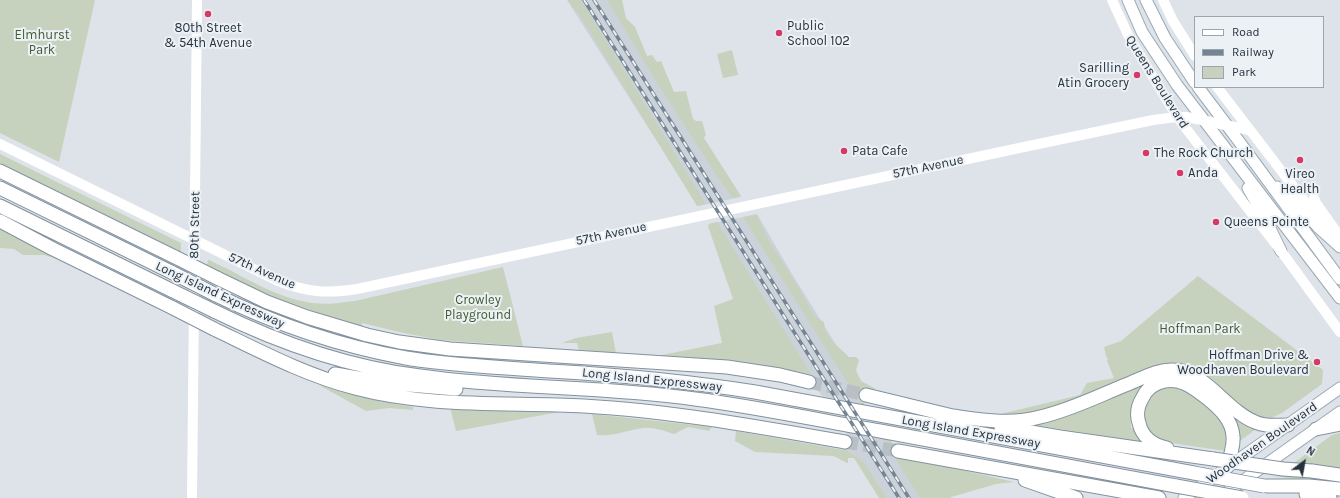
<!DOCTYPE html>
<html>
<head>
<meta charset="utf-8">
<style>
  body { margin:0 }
  #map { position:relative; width:1340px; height:498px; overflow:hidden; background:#dde3e8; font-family:Karla,sans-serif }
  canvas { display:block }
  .legend { position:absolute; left:1194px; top:16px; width:130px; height:72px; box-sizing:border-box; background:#ecf1f5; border:1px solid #9ca5ac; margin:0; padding:5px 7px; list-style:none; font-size:12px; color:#25323f }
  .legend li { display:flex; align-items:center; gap:8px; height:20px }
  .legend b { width:20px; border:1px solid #9ca5ac }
  .north { position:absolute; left:1284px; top:442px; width:40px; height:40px; -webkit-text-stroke:3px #ecf1f5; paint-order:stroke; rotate:32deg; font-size:11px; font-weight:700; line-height:16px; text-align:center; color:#25323f }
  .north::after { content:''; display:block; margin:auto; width:14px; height:18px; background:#25323f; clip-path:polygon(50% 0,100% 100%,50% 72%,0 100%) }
</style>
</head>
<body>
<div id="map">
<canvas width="1340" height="498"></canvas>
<ul class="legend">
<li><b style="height:5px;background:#fff"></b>Road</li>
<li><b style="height:5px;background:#758492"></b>Railway</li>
<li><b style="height:11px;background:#c6d2bd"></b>Park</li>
</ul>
<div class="north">N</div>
</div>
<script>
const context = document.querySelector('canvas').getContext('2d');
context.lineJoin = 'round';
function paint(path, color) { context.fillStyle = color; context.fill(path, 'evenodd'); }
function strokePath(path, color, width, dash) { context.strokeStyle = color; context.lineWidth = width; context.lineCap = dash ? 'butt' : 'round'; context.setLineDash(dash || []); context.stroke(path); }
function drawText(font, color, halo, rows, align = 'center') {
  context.font = font + ' Karla,sans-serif'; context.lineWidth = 4; context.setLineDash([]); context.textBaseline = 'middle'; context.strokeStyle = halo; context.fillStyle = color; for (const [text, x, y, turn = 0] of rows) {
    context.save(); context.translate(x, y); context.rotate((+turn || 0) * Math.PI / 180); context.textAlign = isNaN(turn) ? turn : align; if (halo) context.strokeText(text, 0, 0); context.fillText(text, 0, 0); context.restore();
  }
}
const built = new Path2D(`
  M567,0H614L640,45L741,197L698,206Z
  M757,214L792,274L858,380L864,405L822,396L817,389L808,387L811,374L802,373L798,371L717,245L709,224Z
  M847,431L890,439L892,443L899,444L897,455L929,498H881L855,456L844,447Z`);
const green = new Path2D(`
  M0,0H95L59,162L0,133Z
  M568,0H581L706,204L697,206L579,14L572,7Z
  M607,0H622L626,18L635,27L647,56L652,55L657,62L661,61L674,92L686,91L693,119L696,121H702L706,135L704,138L741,196L733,198L721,182L659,86Z
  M732,50L738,75L723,78L717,54Z
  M0,154L181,243V252L0,163Z
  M755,215H757L768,239L798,287L815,317L824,322L825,331L832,341L849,357H856L859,360L856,370L861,381L876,389H868L864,405L862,404L849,385L743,217Z
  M717,222L811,374L739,362L657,356L722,343L714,306L733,299L708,226L709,224Z
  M0,229L64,261L44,255H23L14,249L0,248Z
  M208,260H209C242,275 275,298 312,303C321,304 332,304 340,303C345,302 350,301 355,301L503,267L523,346L440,340L399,332L362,323V327C336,319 309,310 283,300C257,291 232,278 207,265Z
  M1198,276L1323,370L1322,384L1282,413L1273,417H1262L1248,412L1197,373L1087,396L1033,415L988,417L1080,395L1087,383L1114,378L1107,361L1108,359L1106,356L1104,347L1121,341Z
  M612,332L616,353L579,350L577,343H562L576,338Z
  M1147,382C1133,396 1130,409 1131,428H1135L1143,442L1028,424Z
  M1163,383L1187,389L1223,418L1229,429L1226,451L1171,443C1142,437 1144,425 1144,400Z
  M317,384C349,395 381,402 413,407V410L389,408L366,411Z
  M450,407L559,412L456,431Z
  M1230,411L1250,429L1256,425L1260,426L1236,444Z
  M592,414L712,427L709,431L688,427L674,434C664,431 653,427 643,428C627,430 613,437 597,435Z
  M736,431L844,450V447L864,463L887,498H879L854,458H848V463C843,462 839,458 833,456L755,452L735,441Z
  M1340,433V483L1297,480L1276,476L1332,435Z
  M883,438L890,439L892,443L899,444L897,455L1014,482L996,484L951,497L950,498H920Z`);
const highwayTunnel = new Path2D(`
  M809,382L866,395
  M845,442L898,451`);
const secondary = new Path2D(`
  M1112,0L1129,37L1177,117L1281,251L1340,332
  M1163,0L1173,21L1195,56
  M1217,87L1326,229
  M0,144L278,281C307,292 326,294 357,289L1024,147L1153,120L1177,117H1187L1249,130
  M1314,198L1316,203L1335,230L1340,244
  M192,498L197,0`);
const primary = new Path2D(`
  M1128,0L1142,32L1177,85L1340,298
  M1146,0L1165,38L1195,83
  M1198,87L1238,140L1340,279
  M1277,187L1296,202L1319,228L1340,247
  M1248,188L1265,218L1281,251
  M1220,497L1340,412
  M1184,498L1340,388`);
const highway = new Path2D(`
  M0,171L175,257
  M0,188L173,273
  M0,206L173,291
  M0,221L53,249L173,308
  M217,278L267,302L307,317L367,335L399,342L450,349L727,367L780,375L809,382
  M214,294C275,324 339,346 406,358C453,366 502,367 550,371C619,375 687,381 755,392L1194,473
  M214,311C279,343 347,367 420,376C511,389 604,386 695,399C757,407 818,420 880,431C978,449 1077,468 1176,486
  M214,329C260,351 305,375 355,388C430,408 508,402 584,406C672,411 759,427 845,442
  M335,374L386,383L456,389
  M866,395L961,418
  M953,416C982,420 1011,425 1040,417C1071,410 1100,395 1128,384C1143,378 1158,369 1174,370C1205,371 1227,411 1255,422C1265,427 1277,425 1288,425
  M1001,427L1060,437L1213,459
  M1316,429L1340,424
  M1167,448C1153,445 1142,437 1139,423C1136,414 1138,405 1143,397C1146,390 1151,386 1158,383C1178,375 1193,387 1208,399C1219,408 1232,420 1233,436C1234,447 1230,458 1226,468
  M898,451L1159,498
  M1312,471L1340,475
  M1025,480L1076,498
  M1267,486H1309L1340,489
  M1306,494L1330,498`);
const rail = new Path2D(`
  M584,0L899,498
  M594,0L909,498`);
const highwayBridge = new Path2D(`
  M175,257L217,278
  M173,273L214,294
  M173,291L214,311
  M173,308L214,329
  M1213,459L1283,469L1312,471
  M1194,473L1264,486
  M1176,486L1242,498`);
const markers = [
  [208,14,4,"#d63867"],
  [779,33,4,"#d63867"],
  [1137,75,4,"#d63867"],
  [844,151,4,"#d63867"],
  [1146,153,4,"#d63867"],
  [1300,160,4,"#d63867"],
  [1180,173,4,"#d63867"],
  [1216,222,4,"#d63867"],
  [1317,362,4,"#d63867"]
];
const poiNames = [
  ["Public",787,26],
  ["School 102",787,41],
  ["80th Street",208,28,"center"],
  ["& 54th Avenue",208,43,"center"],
  ["Sarilling",1129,68,"right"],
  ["Atin Grocery",1129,83,"right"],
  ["Pata Cafe",852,151],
  ["The Rock Church",1154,153],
  ["Anda",1188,173],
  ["Vireo",1300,174,"center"],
  ["Health",1300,189,"center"],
  ["Queens Pointe",1224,222],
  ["Hoffman Drive &",1309,355,"right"],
  ["Woodhaven Boulevard",1309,370,"right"]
];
const parkNames = [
  ["Elmhurst",42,35],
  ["Park",42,50],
  ["Crowley",478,300],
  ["Playground",478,315],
  ["Hoffman Park",1200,329]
];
const streetNames = [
  ["Queens Boulevard",1157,82,58],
  ["57th Avenue",928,167,-12],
  ["80th Street",195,225,-89],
  ["57th Avenue",611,234,-12],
  ["57th Avenue",262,271,24],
  ["Long Island Expressway",220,295,25],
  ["Long Island Expressway",652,380,6],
  ["Long Island Expressway",971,432,10],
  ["Woodhaven Boulevard",1262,443,-35]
];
paint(built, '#cbd2da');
paint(green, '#c6d2bd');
strokePath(highwayTunnel, '#b8c0c6', 13, [13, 6]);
strokePath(primary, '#9ba9b4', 13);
strokePath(highway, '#83929f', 15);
strokePath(secondary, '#fff', 10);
strokePath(primary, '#fff', 11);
strokePath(highway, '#fff', 13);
strokePath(rail, '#758492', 3.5);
strokePath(rail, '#ecf1f5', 2, [6]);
strokePath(highwayBridge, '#83929f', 15, []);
strokePath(highwayBridge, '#fff', 13);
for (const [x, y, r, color] of markers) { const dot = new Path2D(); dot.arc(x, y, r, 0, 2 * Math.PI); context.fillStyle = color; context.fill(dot); strokePath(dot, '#ecf1f5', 1.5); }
drawText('13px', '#25323f', '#ecf1f5', poiNames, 'left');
drawText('13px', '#405c32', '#ecf1f5', parkNames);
drawText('13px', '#25323f', '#ecf1f5', streetNames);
</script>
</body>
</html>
